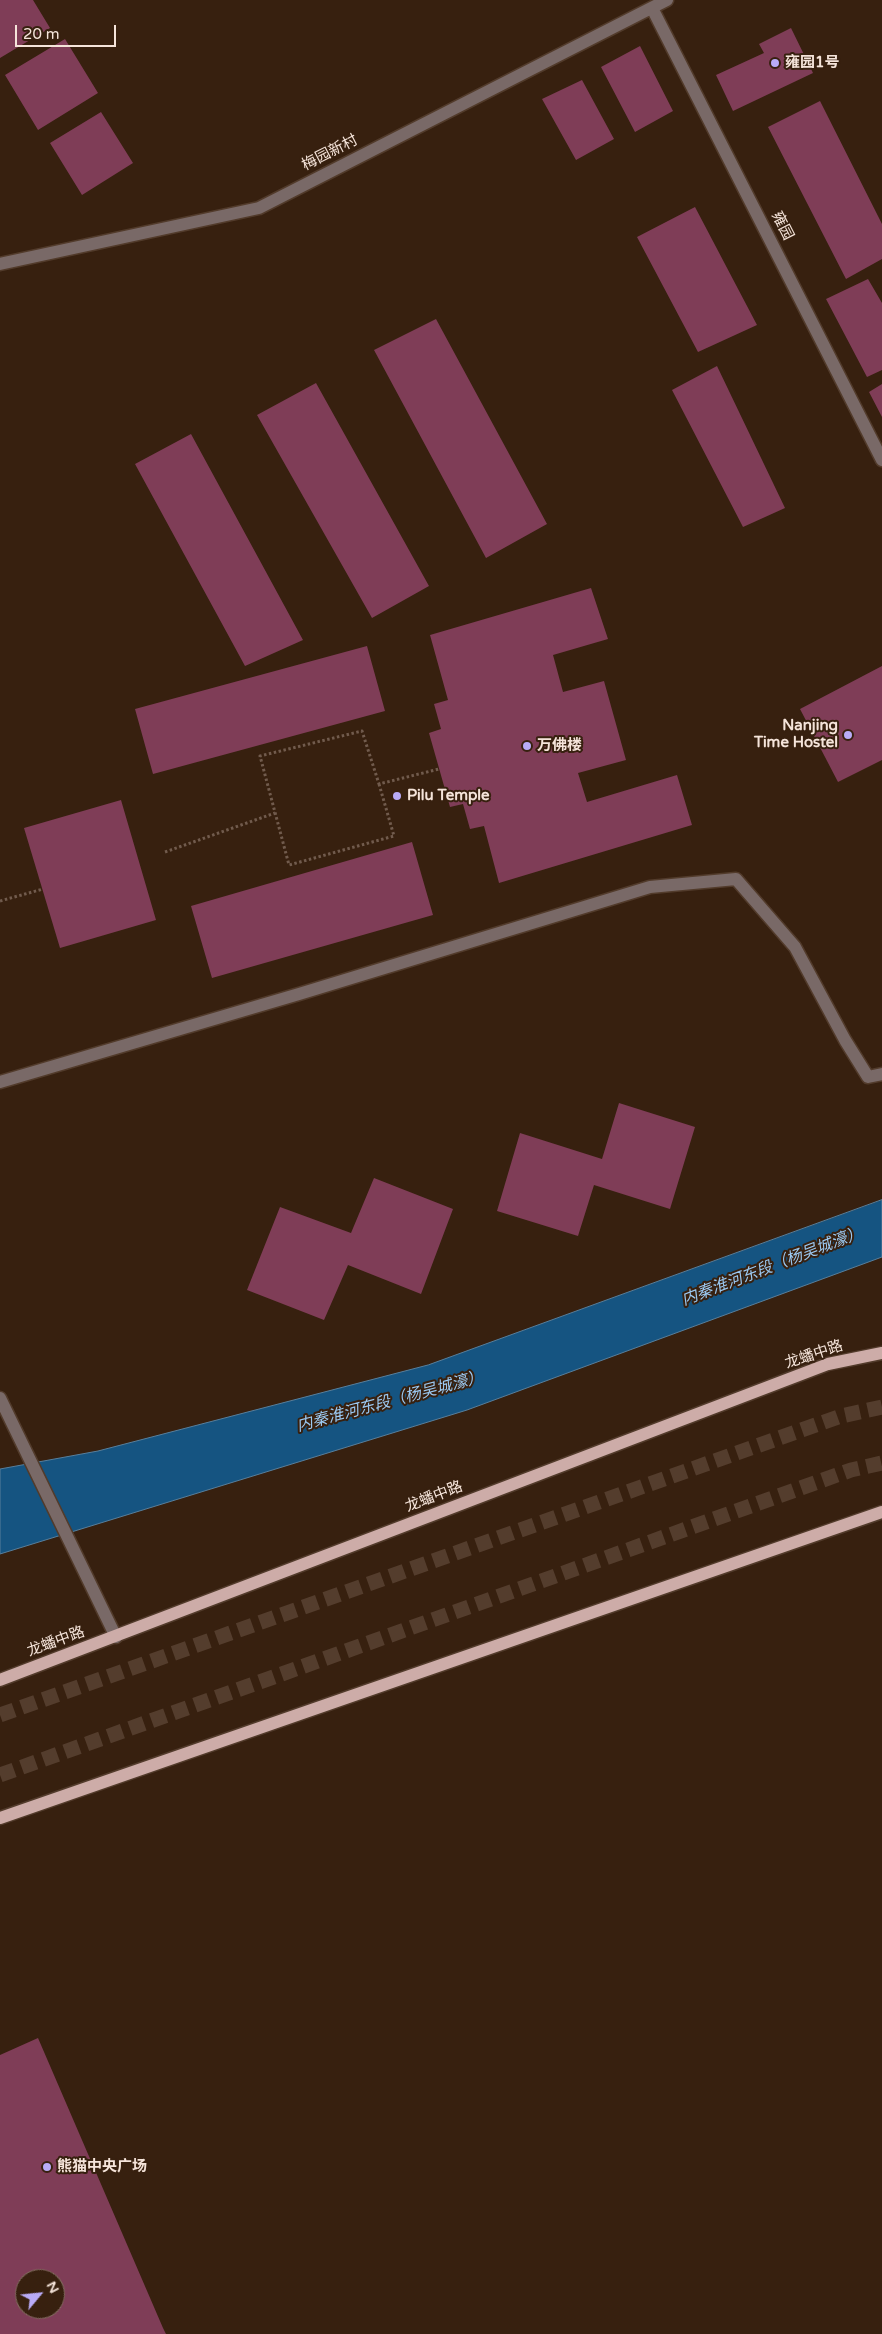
<!DOCTYPE html>
<html>
<head>
<meta charset="utf-8">
<style>
  body { margin:0 }
  #map { position:relative; width:882px; height:2334px; overflow:hidden; background:#37200f; font-family:"Varela Round",sans-serif }
  canvas { display:block }
  .north { position:absolute; left:15px; top:2269px; width:50px; height:50px; box-sizing:border-box; background:#37200f; border:1px solid #836e60; border-radius:50%; rotate:62deg; font-size:14px; font-weight:700; line-height:20px; text-align:center; color:#f5e4da }
  .north::after { content:''; display:block; margin:auto; width:18px; height:22px; background:#b9abf7; clip-path:polygon(50% 0,100% 100%,50% 72%,0 100%) }
  .scale { position:absolute; left:15px; top:25px; width:101px; height:22px; box-sizing:border-box; border:2px solid #f5e4da; border-top:0; padding-left:6px; font-size:15px; line-height:18px; white-space:nowrap; color:#f5e4da; -webkit-text-stroke:4px #37200f; paint-order:stroke }
</style>
</head>
<body>
<div id="map">
<canvas width="882" height="2334"></canvas>
<div class="north">N</div>
<div class="scale">20 m</div>
</div>
<script>
const context = document.querySelector('canvas').getContext('2d');
context.lineJoin = 'round';
function paint(path, color) { context.fillStyle = color; context.fill(path, 'evenodd'); }
function strokePath(path, color, width, dash) { context.strokeStyle = color; context.lineWidth = width; context.lineCap = dash ? 'butt' : 'round'; context.setLineDash(dash || []); context.stroke(path); }
function drawText(font, color, halo, rows, align = 'center') {
  context.font = font + ' "Varela Round","Noto Sans SC",sans-serif'; context.lineWidth = 4; context.setLineDash([]); context.textBaseline = 'middle'; context.strokeStyle = halo; context.fillStyle = color; for (const [text, x, y, turn = 0] of rows) {
    context.save(); context.translate(x, y); context.rotate((+turn || 0) * Math.PI / 180); context.textAlign = isNaN(turn) ? turn : align; if (halo) context.strokeText(text, 0, 0); context.fillText(text, 0, 0); context.restore();
  }
}
const water = new Path2D(`
  M882,1200V1257L467,1410L0,1554V1469L98,1451L428,1365Z`);
const building = new Path2D(`
  M0,0H33L50,28L0,58Z
  M791,28L813,73L733,111L716,75L764,53L759,44Z
  M65,39L98,93L38,130L5,75Z
  M640,46L673,111L635,132L601,67Z
  M582,80L614,139L576,160L542,99Z
  M820,101L882,224V259L846,279L768,127Z
  M101,112L133,163L82,195L50,143Z
  M695,207L757,325L698,352L637,237Z
  M868,279L882,303V370L867,377L826,299Z
  M436,319L547,524L486,558L374,350Z
  M717,366L785,508L743,527L672,390Z
  M316,383L429,586L372,618L257,415Z
  M882,384V417L869,392Z
  M191,434L303,640L245,666L135,464Z
  M591,588L608,639L553,655L563,692L604,681L626,760L578,773L587,802L677,775L692,825L499,883L484,826L470,829L463,804L450,807L429,733L441,729L434,704L448,700L430,635Z
  M367,646L385,711L153,774L135,709Z
  M882,666V760L838,782L800,709Z
  M121,800L156,920L60,948L24,828Z
  M412,842L433,915L212,978L191,906Z
  M619,1103L695,1127L670,1209L594,1185L578,1236L497,1211L520,1133L602,1159Z
  M374,1178L453,1209L421,1294L348,1265L324,1320L247,1290L280,1207L351,1233Z
  M38,2038L163,2328L166,2334H0V2055ZM25,2279H55V2309H25Z`);
const highwayTunnel = new Path2D(`
  M0,1715L841,1416L882,1407
  M0,1775L851,1470L882,1463`);
const path = new Path2D(`
  M379,784L394,836L289,865L260,756L362,731L379,784L439,769
  M165,852L275,813
  M0,901L43,889`);
const minor = new Path2D(`
  M652,8L882,460
  M0,264L259,208L667,0
  M0,1082L299,994L650,887L736,879L795,947L845,1040L868,1077L882,1074
  M0,1398L116,1637`);
const major = new Path2D(`
  M0,1680L828,1364L882,1353
  M0,1818L882,1512`);
const markers = [
  [775,63,5,"#b9abf7"],
  [848,735,5,"#b9abf7"],
  [527,746,5,"#b9abf7"],
  [397,796,5,"#b9abf7"],
  [47,2167,5,"#b9abf7"]
];
const poiNames = [
  ["雍园1号",785,63],
  ["Nanjing",838,726,"right"],
  ["Time Hostel",838,743,"right"],
  ["万佛楼",537,746],
  ["Pilu Temple",407,796],
  ["熊猫中央广场",57,2167]
];
const streetNames = [
  ["梅园新村",330,153,-27],
  ["雍园",782,226,63],
  ["龙蟠中路",814,1355,-18],
  ["龙蟠中路",434,1497,-21],
  ["龙蟠中路",56,1642,-20]
];
const waterNames = [
  ["内秦淮河东段（杨吴城濠）",772,1267,-21],
  ["内秦淮河东段（杨吴城濠）",390,1402,-15]
];
paint(water, '#155481');
strokePath(water, '#587f9c', 1);
paint(building, '#7f3d57');
strokePath(highwayTunnel, '#543d2d', 15, [15, 8]);
strokePath(minor, '#523b2b', 15);
strokePath(major, '#523b2b', 15);
strokePath(path, '#715b4d', 3, [2.5, 2.5]);
strokePath(minor, '#796967', 12);
strokePath(major, '#cdaca8', 12);
for (const [x, y, r, color] of markers) { const dot = new Path2D(); dot.arc(x, y, r, 0, 2 * Math.PI); context.fillStyle = color; context.fill(dot); strokePath(dot, '#37200f', 2); }
drawText('bold 15px', '#f5e4da', '#37200f', poiNames, 'left');
drawText('15px', '#f5e4da', '#37200f', streetNames);
drawText('italic 16px', '#9bc9f2', '#37200f', waterNames);
</script>
</body>
</html>
